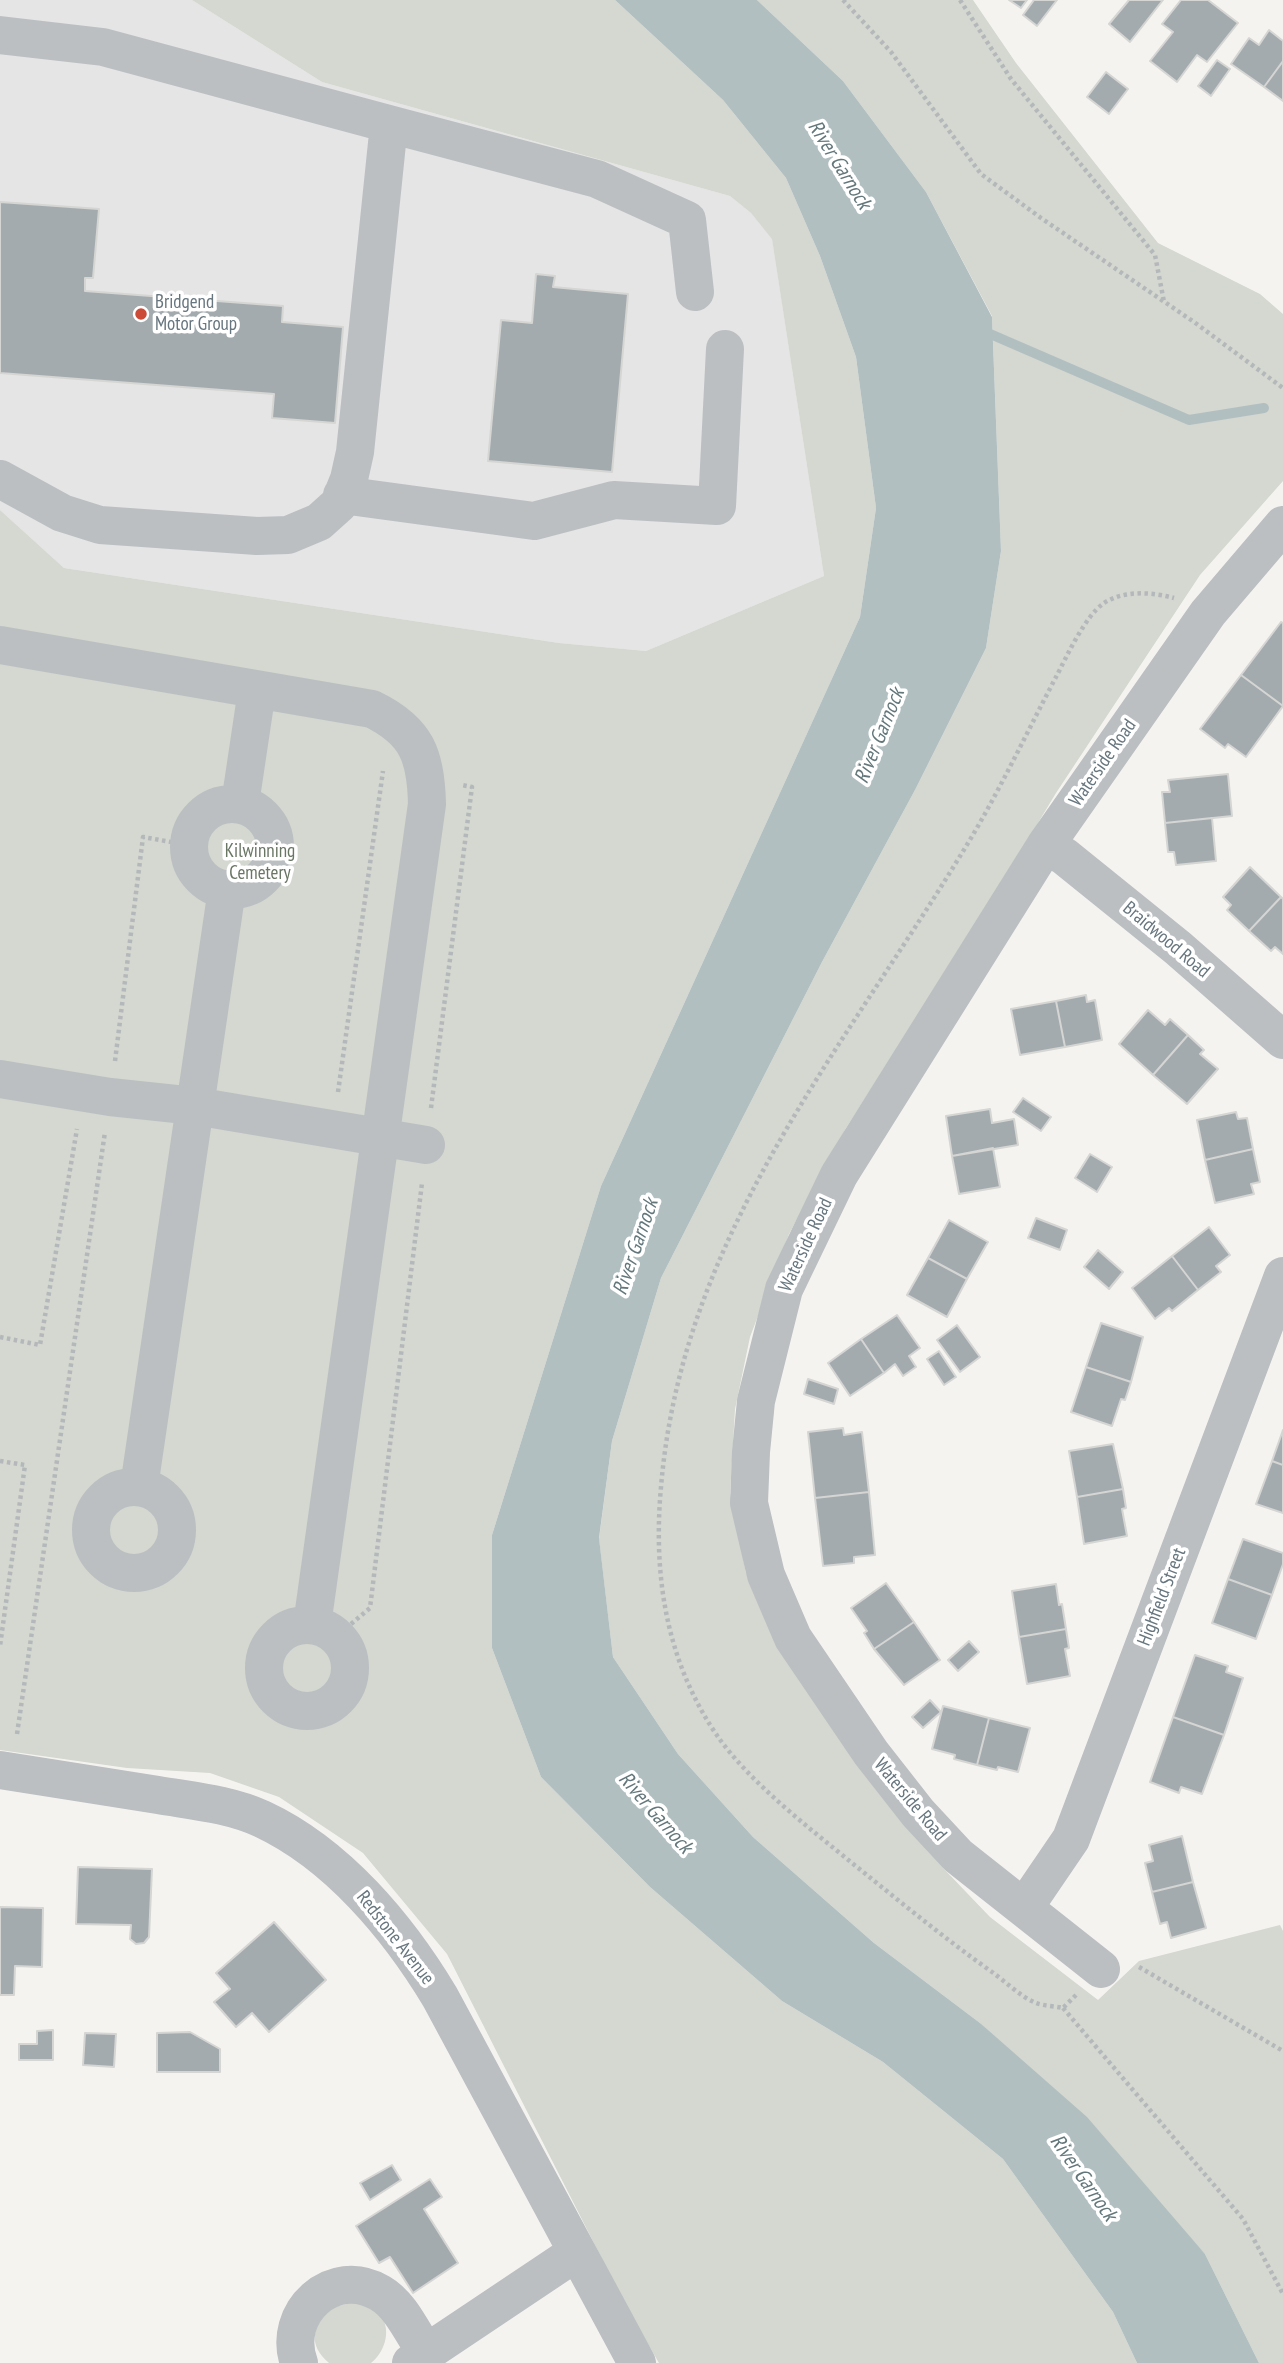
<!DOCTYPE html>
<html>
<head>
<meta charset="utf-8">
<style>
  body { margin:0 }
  canvas { display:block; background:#f4f3f0 }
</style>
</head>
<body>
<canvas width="1283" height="2363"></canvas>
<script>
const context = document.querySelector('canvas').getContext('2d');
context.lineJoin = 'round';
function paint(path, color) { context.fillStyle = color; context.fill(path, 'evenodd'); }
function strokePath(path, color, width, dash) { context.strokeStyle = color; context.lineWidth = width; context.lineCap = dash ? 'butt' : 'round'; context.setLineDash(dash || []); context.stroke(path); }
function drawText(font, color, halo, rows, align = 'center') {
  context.font = font + ' "PT Sans Narrow",sans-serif'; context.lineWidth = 7; context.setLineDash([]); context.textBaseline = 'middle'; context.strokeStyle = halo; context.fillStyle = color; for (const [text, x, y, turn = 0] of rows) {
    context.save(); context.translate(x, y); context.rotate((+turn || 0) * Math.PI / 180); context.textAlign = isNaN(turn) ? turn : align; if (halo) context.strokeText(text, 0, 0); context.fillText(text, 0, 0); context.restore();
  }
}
const built = new Path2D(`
  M0,0H192L322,82L730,196L751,213L772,238L824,576L646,651L559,643L64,568L0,510Z`);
const green = new Path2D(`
  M192,0H615L723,100L786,178L820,256L856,357L876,508L860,617L601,1186L492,1535V1648L541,1777L650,1887L782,2001L883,2062L1003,2159L1113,2312L1137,2363H659L626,2306L447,1954L363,1853L279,1797L210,1773L127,1768L0,1750V510L64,568L559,643L646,651L824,576L772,239L751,213L730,196L322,82Z
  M757,0H973L1016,63L1158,243L1260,294L1283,314V481L1200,575L1056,793L979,921L846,1128L789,1234L750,1337L735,1409L730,1494L746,1573L944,1869L990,1917L1098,2000L1139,1961L1280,1925L1283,1931V2363H1259L1205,2254L980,2023L874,1943L753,1837L678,1754L613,1657L599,1539L612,1441L661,1278L822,962L915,790L986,648L1001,551L992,316L926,192L843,81Z
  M362,2301C367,2305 376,2310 381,2316C392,2331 384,2353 371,2363H329C307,2344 314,2328 327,2308Z`);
const water = new Path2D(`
  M615,0H757L843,81L926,192L992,317L1001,551L986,648L915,790L822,962L661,1278L612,1441L599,1538L613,1657L678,1754L753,1837L874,1943L980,2023L1087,2117L1205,2254L1259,2363H1137L1113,2312L1003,2159L883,2062L782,2001L650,1887L541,1777L492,1648V1535L601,1186L860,617L876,508L856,357L820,256L786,178L723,100Z`);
const stream = new Path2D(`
  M981,330L1189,420L1264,408`);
const building = new Path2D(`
  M1009,0H1027L1021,8Z
  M1034,0H1057L1037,26L1023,15Z
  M1129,0H1163L1130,42L1109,24Z
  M1181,0H1208L1238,23L1207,62L1197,55L1177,82L1150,61L1173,32L1162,24Z
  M1269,30L1283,41V61L1264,87L1231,64L1249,38L1259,45Z
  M1217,60L1230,69L1211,96L1198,86Z
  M1283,61V101L1264,87Z
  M1106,72L1128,89L1109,114L1087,97Z
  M0,202L99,209L93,278H85V291L283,306L282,322L343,327L335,423L272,418L274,394L0,373Z
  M536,274L555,276L553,287L628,294L612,472L488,461L501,320L532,323Z
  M1281,622L1283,623V706L1241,675Z
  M1241,675L1283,706L1246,757L1228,744L1225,748L1200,729Z
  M1228,774L1232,816L1165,823L1162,792H1170L1168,780Z
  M1212,818L1216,861L1176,865L1174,852H1168L1165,823Z
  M1250,867L1281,897L1249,931L1227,910L1231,905L1223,897Z
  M1281,897L1283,899V954L1275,947L1271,951L1249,931Z
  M1086,995L1087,1002L1095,1000L1102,1040L1065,1047L1056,1001Z
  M1056,1001L1065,1047L1020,1055L1011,1009Z
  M1148,1010L1165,1025L1170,1019L1188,1035L1153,1075L1119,1044Z
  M1188,1035L1204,1050L1200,1054L1218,1069L1187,1104L1153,1075Z
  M1023,1098L1051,1117L1041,1131L1013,1112Z
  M990,1109L992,1123L1014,1119L1018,1145L952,1156L946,1116Z
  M1236,1112L1238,1119L1247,1118L1253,1149L1205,1160L1197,1120Z
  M993,1148L1000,1187L959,1194L952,1156Z
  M1253,1149L1260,1182L1251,1184L1254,1194L1215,1203L1205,1160Z
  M1090,1154L1112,1167L1097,1192L1075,1178Z
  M1036,1218L1067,1230L1060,1250L1028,1238Z
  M949,1220L988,1242L967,1279L928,1258Z
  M1209,1227L1230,1255L1216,1266L1221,1272L1198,1290L1172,1256Z
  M1098,1250L1123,1272L1109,1289L1084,1267Z
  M1172,1256L1198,1290L1172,1311L1169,1308L1155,1319L1132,1288Z
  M928,1258L967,1279L947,1317L907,1295Z
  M897,1315L920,1348L909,1356L916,1367L903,1376L895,1364L884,1373L861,1339Z
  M1101,1323L1143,1337L1131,1382L1086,1367Z
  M957,1325L980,1357L960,1372L937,1340Z
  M861,1339L884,1373L850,1396L828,1363Z
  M939,1351L956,1377L944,1385L927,1359Z
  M1086,1367L1131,1382L1125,1400L1121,1399L1112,1426L1071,1412Z
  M808,1379L838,1389L834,1404L804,1394Z
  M843,1428L844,1435L862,1432L869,1492L815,1498L808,1432Z
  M1283,1430V1465L1272,1461Z
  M1113,1444L1123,1489L1077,1497L1069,1451Z
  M1272,1461L1283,1465V1513L1256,1504Z
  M1123,1489L1126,1508L1122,1509L1127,1536L1084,1544L1077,1497Z
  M869,1492L875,1555L854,1557V1563L823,1566L815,1498Z
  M1243,1539L1283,1553V1564L1272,1595L1228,1579Z
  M1228,1579L1272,1595L1256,1639L1212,1623Z
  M886,1583L914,1622L874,1649L864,1633L867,1631L851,1608Z
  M1056,1584L1059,1605L1062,1604L1066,1629L1019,1637L1012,1591Z
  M914,1622L940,1660L904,1685L874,1649Z
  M1066,1629L1069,1648L1065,1649L1070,1676L1027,1684L1019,1637Z
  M969,1641L979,1652L958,1671L948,1660Z
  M1195,1655L1228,1666L1226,1672L1243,1678L1224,1735L1173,1717Z
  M930,1700L941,1712L923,1728L912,1717Z
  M943,1706L989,1718L977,1765L954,1759L955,1755L932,1749Z
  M1173,1717L1224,1735L1202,1794L1181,1787L1179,1793L1150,1782Z
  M989,1718L1030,1728L1018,1772L998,1767L997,1770L977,1765Z
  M1182,1836L1193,1882L1152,1892L1145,1863L1153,1861L1149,1845Z
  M78,1867L152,1869L149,1937L144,1943L136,1944L130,1939L131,1925L76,1924Z
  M1193,1882L1206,1928L1171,1938L1167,1922L1160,1924L1152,1892Z
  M0,1907L43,1908L42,1967L15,1966L14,1995H0Z
  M274,1922L326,1980L269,2032L252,2013L236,2027L214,2002L230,1989L216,1973Z
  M53,2030V2060H19V2044H37V2031Z
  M190,2032L220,2049V2072H157V2033Z
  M85,2033L116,2034L114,2067L83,2065Z
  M392,2165L401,2180L370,2200L360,2183Z
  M430,2179L442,2197L424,2209L458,2263L413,2293L390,2257L379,2263L356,2226Z`);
const path = new Path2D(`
  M843,0L891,52L981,174L1041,218L1194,322L1283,388
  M960,0L1011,79L1155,255L1164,302
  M115,1061L143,837L188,845
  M338,1092L383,771
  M431,1108L472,787L462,785
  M0,1337L40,1345L77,1129
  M0,1461L25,1465L0,1646
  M351,1624L370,1608L422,1183
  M17,1734L105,1132
  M1139,1967L1283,2051
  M1076,1995L1063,2008C1055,2006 1044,2006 1036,2003C1021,1997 1006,1982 992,1972C944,1938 898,1900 852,1863C808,1827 748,1781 716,1734C666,1660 653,1575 661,1487C682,1234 843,1051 968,843C1000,790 1027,732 1056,677C1067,656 1085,616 1104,603C1124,590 1152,592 1174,598
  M1063,2008L1243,2219L1283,2294`);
const minor = new Path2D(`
  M0,35L103,47L389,124L355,452L349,479L339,504L319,522L288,535L257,536L100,525L62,513L0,479
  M389,124L597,179L687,220L695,292
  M342,495L534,521L614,500L717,506L725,349
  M0,645L372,709C417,731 426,756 427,804L312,1625
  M189 847a43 43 0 1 1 86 0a43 43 0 1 1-86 0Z
  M240,804L257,690
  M1045,846L1064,856L1178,948L1283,1040
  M0,1079L110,1097L195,1106L426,1145
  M91 1530a43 43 0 1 1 86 0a43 43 0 1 1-86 0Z
  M139,1487L227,889
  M264 1668a43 43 0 1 1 86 0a43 43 0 1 1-86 0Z
  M0,1770C53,1778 105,1787 158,1795C193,1801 229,1804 262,1819C337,1854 398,1927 440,1997L637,2363
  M1024,1908L1071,1839L1283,1276
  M1101,1969L958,1856L918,1813L871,1753L793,1638L766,1575L749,1503L751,1452L756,1401L784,1289L839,1175L1045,846L1208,613L1283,525
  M299,2363C281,2313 333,2265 380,2293C401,2305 413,2334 426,2353
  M411,2363L577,2252`);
const markers = [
  [141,314,7,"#cc4a38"]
];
const poiNames = [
  ["Bridgend",155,303],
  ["Motor Group",155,325]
];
const streetNames = [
  ["Waterside Road",1103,763,-55],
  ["Braidwood Road",1166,940,40],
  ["Waterside Road",806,1245,-65],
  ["Highfield Street",1162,1597,-69],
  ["Waterside Road",910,1800,50],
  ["Redstone Avenue",395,1938,52]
];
const parkNames = [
  ["Kilwinning",260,852],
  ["Cemetery",260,874]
];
const waterNames = [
  ["River Garnock",839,165,58],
  ["River Garnock",880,736,-68],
  ["River Garnock",636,1247,-71],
  ["River Garnock",655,1813,49],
  ["River Garnock",1083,2178,55]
];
paint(built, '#e4e5e4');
paint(green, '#d4d8d0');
paint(water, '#b2bfc1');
strokePath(stream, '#b2bfc1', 10);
paint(building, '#a3abaf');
strokePath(building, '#d5d5d3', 2);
strokePath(path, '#b5b8ba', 4.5, [3.5, 3.5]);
strokePath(minor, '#bbbfc2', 38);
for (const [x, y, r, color] of markers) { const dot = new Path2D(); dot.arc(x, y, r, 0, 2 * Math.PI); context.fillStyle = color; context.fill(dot); strokePath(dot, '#fff', 2.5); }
drawText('19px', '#67767e', '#fff', poiNames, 'left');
drawText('19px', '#67767e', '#fff', streetNames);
drawText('19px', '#6a7664', '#fff', parkNames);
drawText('italic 21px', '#63777b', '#fff', waterNames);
</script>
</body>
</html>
